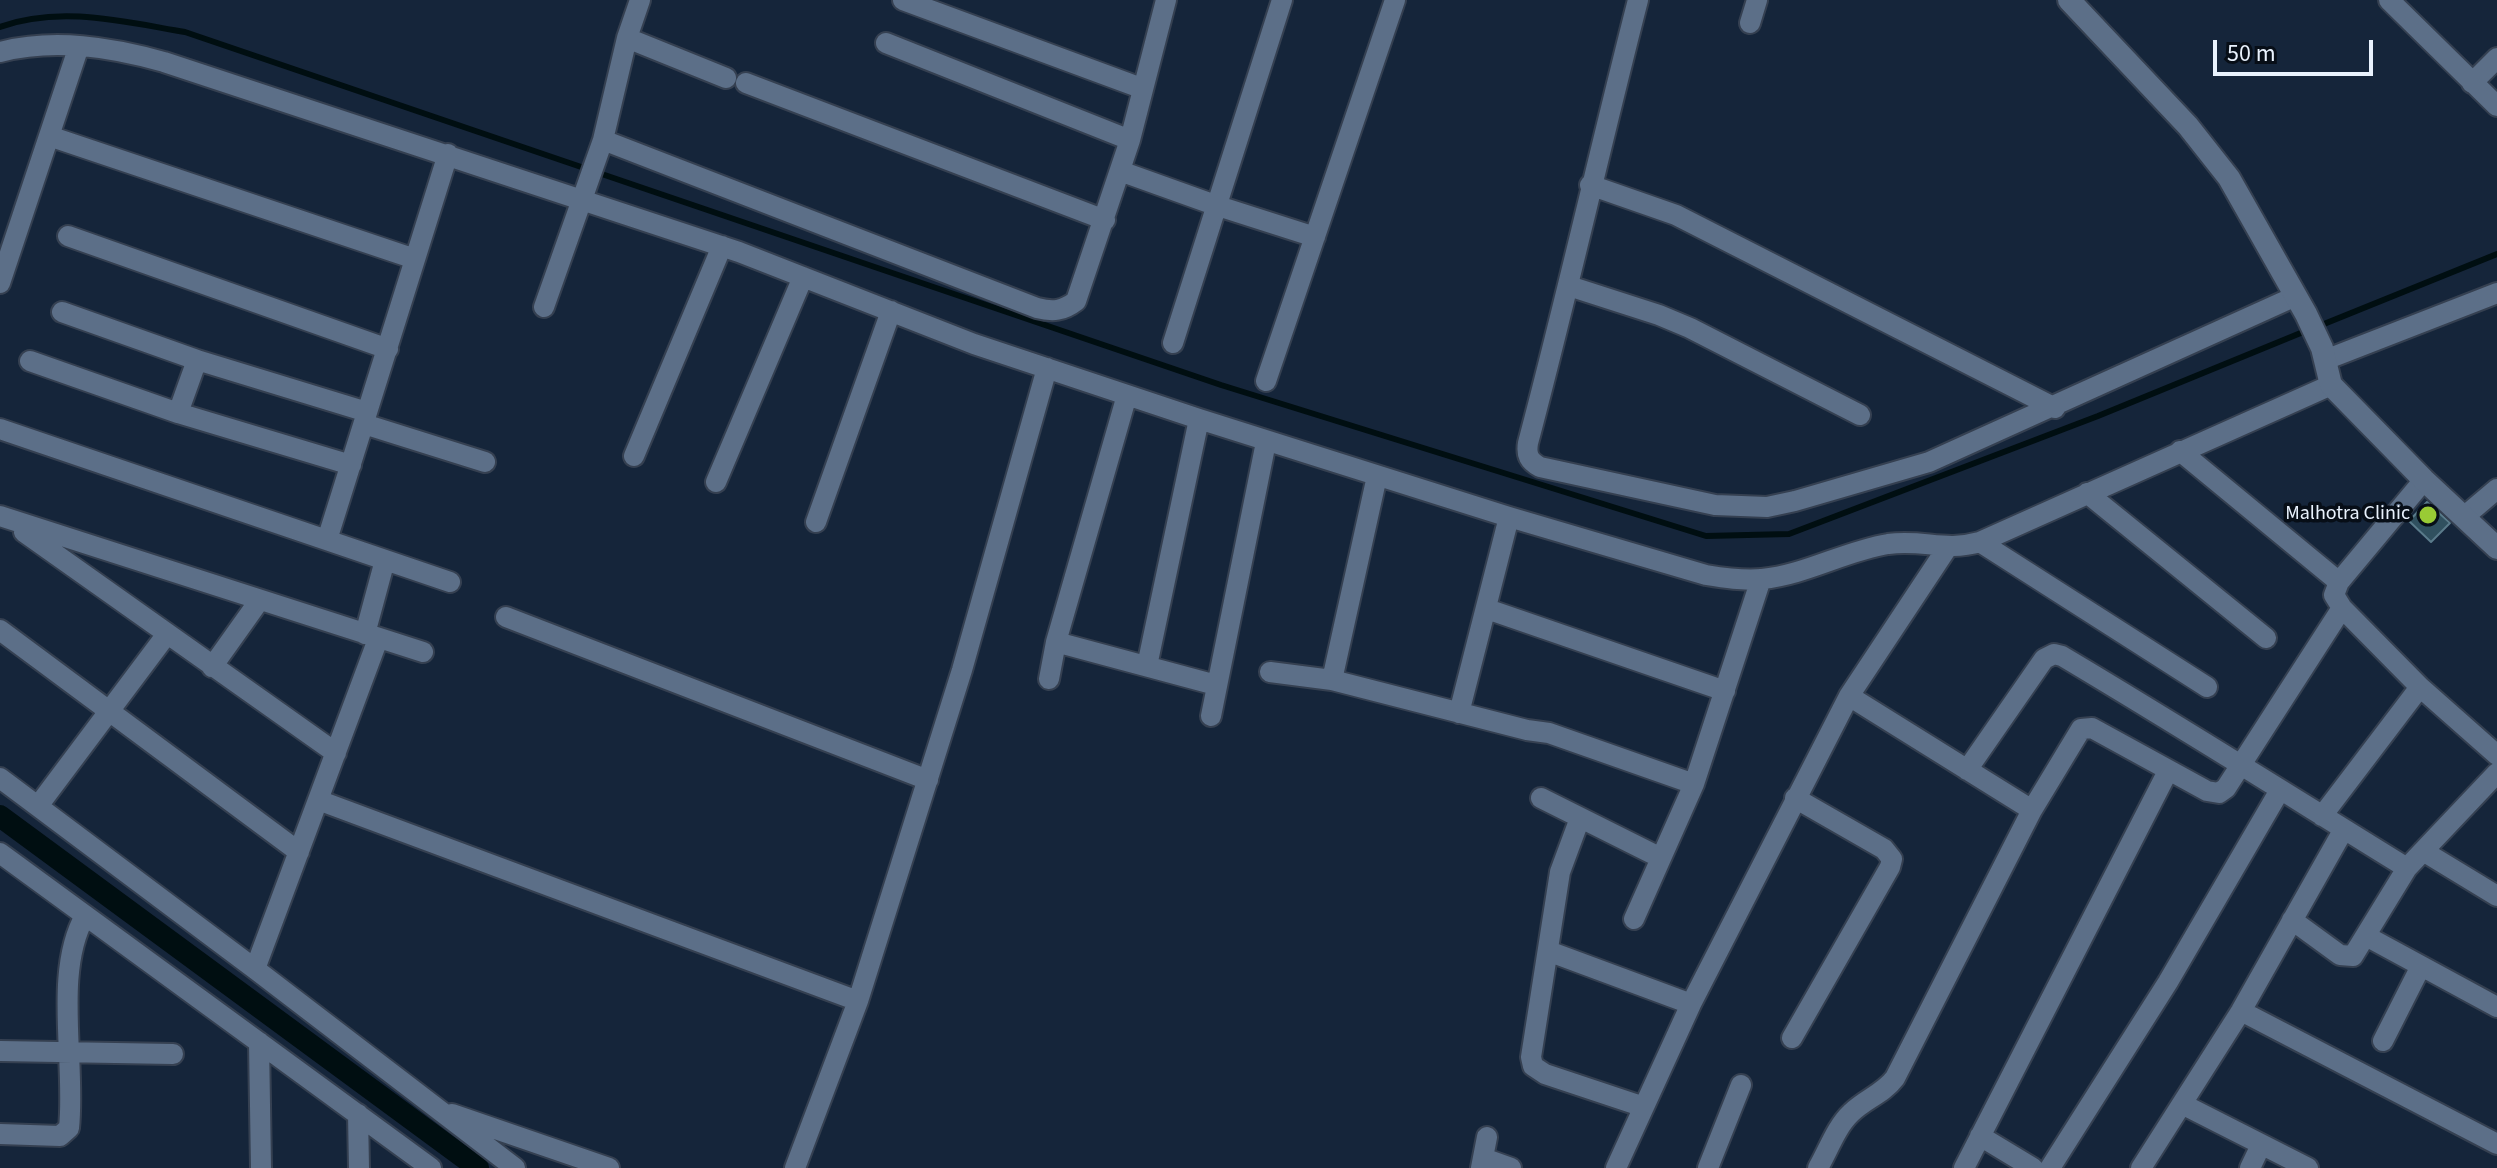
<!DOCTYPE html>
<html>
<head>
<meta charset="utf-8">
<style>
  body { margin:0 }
  #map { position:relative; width:2497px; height:1168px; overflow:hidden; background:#15253a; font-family:"Source Sans 3",sans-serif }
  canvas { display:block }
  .scale { position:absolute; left:2213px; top:40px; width:160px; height:36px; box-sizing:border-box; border:4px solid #e9f2fd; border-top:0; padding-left:10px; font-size:24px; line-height:28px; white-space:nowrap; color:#e9f2fd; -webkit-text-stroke:6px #070e17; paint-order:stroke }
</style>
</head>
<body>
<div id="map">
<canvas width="2497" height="1168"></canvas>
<div class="scale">50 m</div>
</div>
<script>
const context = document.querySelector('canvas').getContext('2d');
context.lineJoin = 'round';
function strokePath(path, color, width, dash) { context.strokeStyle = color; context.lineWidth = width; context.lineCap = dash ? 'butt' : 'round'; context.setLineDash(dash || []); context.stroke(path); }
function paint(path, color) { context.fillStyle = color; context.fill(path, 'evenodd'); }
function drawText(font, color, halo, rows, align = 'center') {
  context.font = font + ' "Source Sans 3",sans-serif'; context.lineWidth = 7; context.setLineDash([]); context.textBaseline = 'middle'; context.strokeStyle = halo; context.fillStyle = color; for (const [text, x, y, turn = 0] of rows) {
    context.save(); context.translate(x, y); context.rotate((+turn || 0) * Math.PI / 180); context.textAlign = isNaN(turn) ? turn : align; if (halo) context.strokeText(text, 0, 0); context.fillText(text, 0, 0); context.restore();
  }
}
const stream = new Path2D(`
  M0,27C60,5 125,22 185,32L1221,385L1706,536L1789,534L2098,416L2308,330
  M2319,326L2497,254`);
const canal = new Path2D(`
  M0,816L478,1168`);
const building = new Path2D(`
  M2427,502L2450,523L2431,542L2409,521Z`);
const minor = new Path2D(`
  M903,0L1141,88
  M1638,0C1600,148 1567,296 1528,443C1526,455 1529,461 1540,467L1715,505L1767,507L1795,501L1929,462L2296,296
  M2389,0L2497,106
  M1750,23L1757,0
  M627,38L726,78
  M886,43L1130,140
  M0,52C54,38 111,47 164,62L739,252L974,344L1199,419L1509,517L1706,575C1724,578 1743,581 1762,579C1805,575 1845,551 1888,544C1924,539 1944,552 1980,542L2331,385
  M746,83L1105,220
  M2472,83L2497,58
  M49,136L415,259
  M603,140L1037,308C1053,312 1063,311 1076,301L1130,140L1166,0
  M1120,171L1215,205L1315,237
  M1590,185L1676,215L2055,408
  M68,236L388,349
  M0,283L79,46
  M1569,286L1659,315L1690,328L1860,415
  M544,307L603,140L627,38L640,0
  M62,312L197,360L367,412
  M1173,343L1282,0
  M2325,360L2497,293
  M30,361L178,413L351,465
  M1266,381L1395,0
  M178,413L197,360
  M364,424L485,462
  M0,429L450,582
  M2180,451L2339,582
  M634,456L722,246
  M716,482L803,277
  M2087,493L2266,638
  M0,516L423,652
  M2465,516L2497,489
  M816,522L891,311
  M24,532L336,753
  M327,540L448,154
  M1980,542L2207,687
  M2342,608L2420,687L2497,755
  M1487,609L1725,691
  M506,617L928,780
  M0,630L299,852
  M365,634L385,560
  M1056,642L1216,685
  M1147,666L1199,419
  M212,667L259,601
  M1270,672L1332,680L1527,730L1549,733L1694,784
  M1049,679L1056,642L1127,395
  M1332,680L1377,476
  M1849,696L2032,810
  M1459,713L1509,517
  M1211,716L1266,442
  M1967,770L2044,659L2054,654L2062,656C2178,725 2292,797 2407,868
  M0,778L255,969L515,1168
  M1541,798L1661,858
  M318,800L858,1001
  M38,806L167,634
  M2322,816L2420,687
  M1580,818L1560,872L1531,1057L1533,1066L1545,1074L1644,1107
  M2423,851L2497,896
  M0,853L431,1168
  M1634,919L1694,784L1761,579
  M2292,920L2340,955L2353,956L2407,868L2497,773
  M2366,936L2497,1007
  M1548,951L1691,1004
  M255,969L378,639
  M2241,1011L2497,1144
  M1792,1038L1890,867L1892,859L1884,849L1795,798
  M2383,1041L2421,966
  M259,1042L261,1168
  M0,1051L173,1054
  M2182,1104L2308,1168
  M358,1114L359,1168
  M452,1114L609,1168
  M0,1134L60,1136L69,1128C76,1063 53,972 85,916
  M1980,1136L2033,1168
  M1483,1158L1511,1168
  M795,1168L858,1001L962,670L1047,368
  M1481,1168L1487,1137
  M1616,1168L1691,1004L1849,696L1947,548
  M1708,1168L1741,1085
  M1818,1168C1828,1151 1836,1127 1851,1113C1865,1099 1883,1094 1895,1078L2032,810L2081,729L2092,728L2207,791L2219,793L2226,788L2342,608L2334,595L2339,582L2424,480
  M1964,1168L2168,771
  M2050,1168L2168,982L2280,790
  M2141,1168L2241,1011L2344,829
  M2250,1168L2261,1145`);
const tertiary = new Path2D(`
  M2069,0L2188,126L2229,178L2306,314L2322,348L2331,385L2424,480L2497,548`);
const markers = [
  [2428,515,10,"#99cb35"]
];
const poiNames = [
  ["Malhotra Clinic",2410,515]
];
strokePath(stream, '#000e11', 6);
strokePath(canal, '#000e11', 22);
paint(building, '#30505f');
strokePath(building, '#5a7b8b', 2);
strokePath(minor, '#354051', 24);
strokePath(tertiary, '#354051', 26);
strokePath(minor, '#5c6f88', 20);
strokePath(tertiary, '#5c6f88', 22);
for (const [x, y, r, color] of markers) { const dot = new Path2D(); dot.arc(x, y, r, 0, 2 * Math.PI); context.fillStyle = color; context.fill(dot); strokePath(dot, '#070e17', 3); }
drawText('20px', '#e9f2fd', '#070e17', poiNames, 'right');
</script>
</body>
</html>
